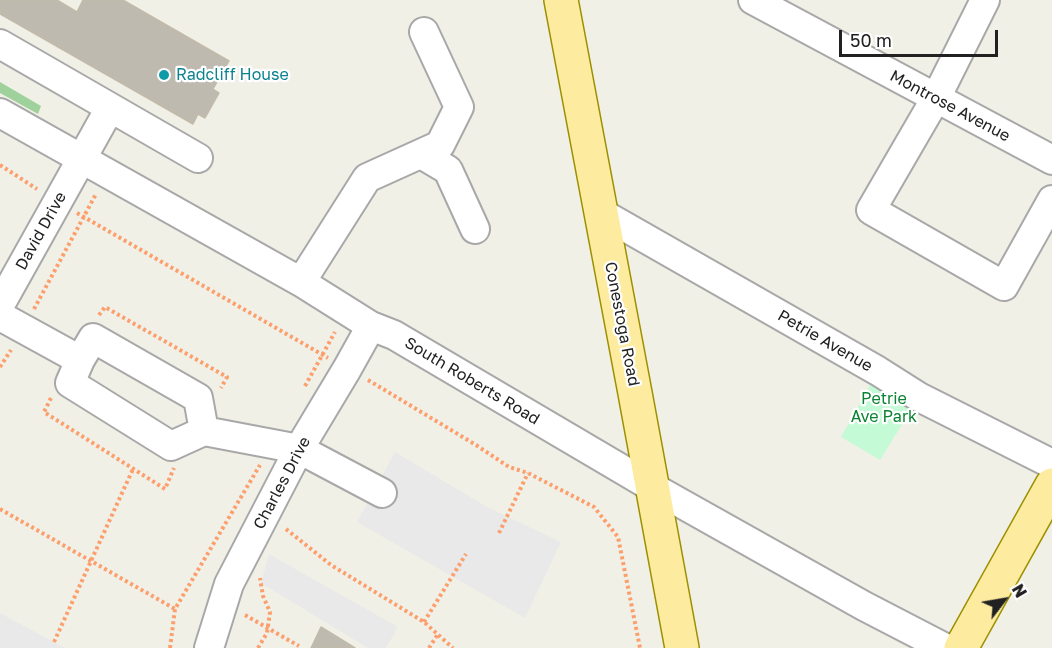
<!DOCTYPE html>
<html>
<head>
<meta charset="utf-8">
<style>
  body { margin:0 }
  #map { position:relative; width:1052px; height:648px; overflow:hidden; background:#f1f0e7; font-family:"Golos Text",sans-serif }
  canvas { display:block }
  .north { position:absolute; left:974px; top:570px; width:60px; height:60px; -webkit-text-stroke:4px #fff; paint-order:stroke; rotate:59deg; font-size:16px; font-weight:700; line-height:24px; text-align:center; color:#212121 }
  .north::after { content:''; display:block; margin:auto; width:21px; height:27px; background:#212121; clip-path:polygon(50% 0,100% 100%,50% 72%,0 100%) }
  .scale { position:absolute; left:839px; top:30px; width:159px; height:27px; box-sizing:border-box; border:3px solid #212121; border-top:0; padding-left:8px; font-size:18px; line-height:21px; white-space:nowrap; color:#212121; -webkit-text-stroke:4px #fff; paint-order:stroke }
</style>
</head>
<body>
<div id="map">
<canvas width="1052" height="648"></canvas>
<div class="north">N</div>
<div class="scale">50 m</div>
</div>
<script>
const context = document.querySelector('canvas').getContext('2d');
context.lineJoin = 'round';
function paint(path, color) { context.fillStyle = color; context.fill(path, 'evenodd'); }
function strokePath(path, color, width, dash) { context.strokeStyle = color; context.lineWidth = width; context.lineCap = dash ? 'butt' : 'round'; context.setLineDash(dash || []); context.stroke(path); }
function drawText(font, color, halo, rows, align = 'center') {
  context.font = font + ' "Golos Text",sans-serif'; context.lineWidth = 4.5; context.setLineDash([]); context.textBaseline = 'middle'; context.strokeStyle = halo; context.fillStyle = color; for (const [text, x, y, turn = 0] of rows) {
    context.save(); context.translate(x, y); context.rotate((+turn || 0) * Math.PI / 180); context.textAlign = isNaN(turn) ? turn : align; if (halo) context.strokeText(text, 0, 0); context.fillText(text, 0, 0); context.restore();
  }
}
const forest = new Path2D(`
  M0,82L41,106L38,114L0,93Z`);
const park = new Path2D(`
  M878,371L919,397L880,460L841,437Z`);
const parking = new Path2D(`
  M395,452L487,507L561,542L525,618L357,522Z
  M269,554L398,627L386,648H368L261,583Z
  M0,613L65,648H0Z`);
const building = new Path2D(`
  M0,0H57L77,12L83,0H123L229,61L213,89L219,93L205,118L198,114L193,124L0,14Z
  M321,627L355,648H311Z`);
const path = new Path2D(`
  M0,165L37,189
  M77,213L328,358
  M34,309L96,194
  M99,315L105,307L227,377L221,388
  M0,367L11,350
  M368,380L476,445L509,467L528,473L594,507L618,537L640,648
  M305,386L335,332
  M51,398L44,412L165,489L174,468
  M0,509L175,609
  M286,529L331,565L424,622L453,648
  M499,533L528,473
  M245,615L299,646
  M424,622L466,554
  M54,642L133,469
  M170,648L175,609L260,465
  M258,648L267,633L270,612L263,596L260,578
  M429,648L438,634`);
const minor = new Path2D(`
  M753,0L1052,160
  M985,0L936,98L871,210L1004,286L1052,200
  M0,44L198,158
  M0,113L301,282L371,326L394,335L652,487L864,606L945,648
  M421,154L448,170L475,229
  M601,213L878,371L919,397L1052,464
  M301,282L367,178L440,145L459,107L424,32
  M0,305L110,108
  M0,316L80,360L70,383L171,446L204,431L299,449L382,493
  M80,360L93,338L198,398L204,431
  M209,648L229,584L299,449L347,369L371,326`);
const major = new Path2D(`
  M561,0L635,393L682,648
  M961,648L1052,485`);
const markers = [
  [164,75,6,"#0f9aa8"]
];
const cultureNames = [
  ["Radcliff House",176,75]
];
const streetNames = [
  ["Montrose Avenue",950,106,28],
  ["David Drive",41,231,-61],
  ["Conestoga Road",622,324,79],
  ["Petrie Avenue",825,341,30],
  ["South Roberts Road",472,381,31],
  ["Charles Drive",282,483,-62]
];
const parkNames = [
  ["Petrie",884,399],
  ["Ave Park",884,417]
];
paint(forest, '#9ed19b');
paint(park, '#c5fad6');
paint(parking, '#e9e9e9');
paint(building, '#bebab0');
strokePath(building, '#c3bba9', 1.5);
strokePath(minor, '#a8a8a8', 32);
strokePath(major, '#9d9000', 36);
strokePath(path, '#fc9f6d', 4, [3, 3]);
strokePath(minor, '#fff', 28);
strokePath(major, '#fdeca0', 33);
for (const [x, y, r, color] of markers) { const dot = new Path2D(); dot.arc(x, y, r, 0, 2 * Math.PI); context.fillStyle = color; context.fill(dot); strokePath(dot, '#fff', 2); }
drawText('16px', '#0d838f', '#fff', cultureNames, 'left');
drawText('16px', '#212121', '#fff', streetNames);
drawText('16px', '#0a8332', '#fff', parkNames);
</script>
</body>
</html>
